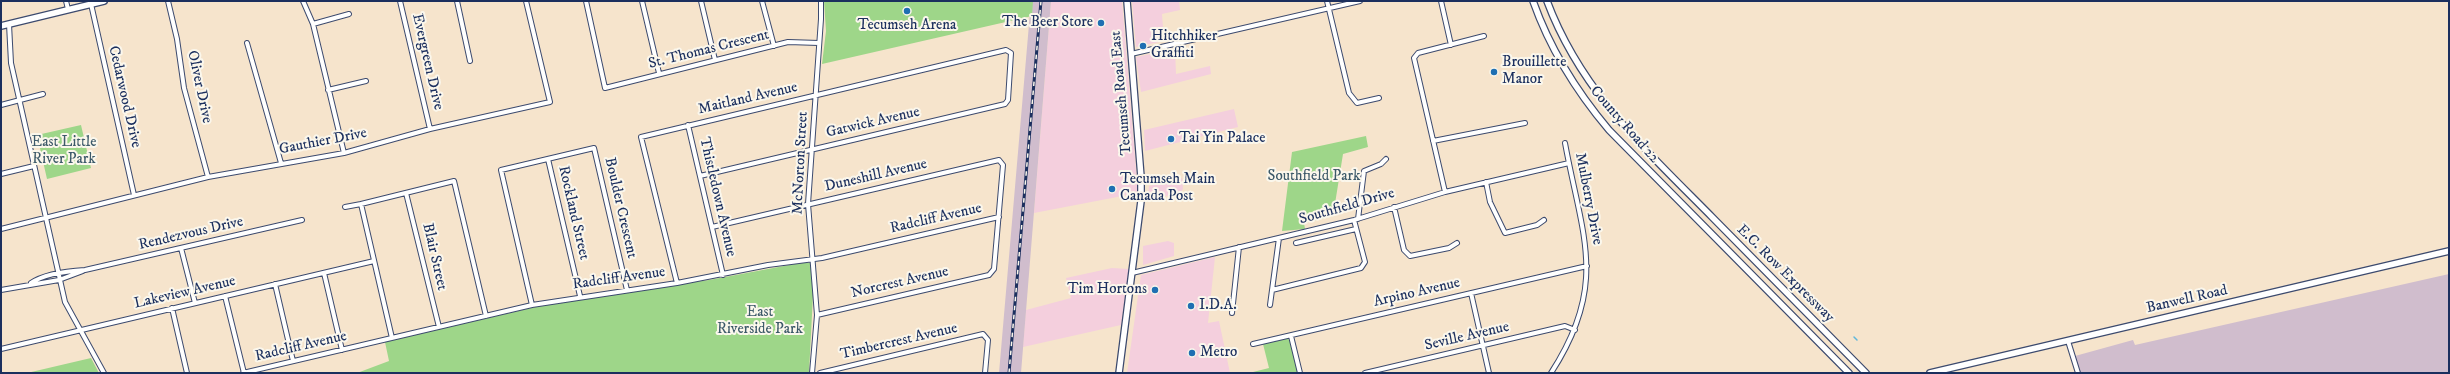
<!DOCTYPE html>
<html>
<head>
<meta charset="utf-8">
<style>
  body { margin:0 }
  #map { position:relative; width:2450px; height:374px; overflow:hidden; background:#f6e4cc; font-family:"IM FELL DW Pica",serif }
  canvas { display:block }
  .frame { position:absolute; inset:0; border:2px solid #1b2f5e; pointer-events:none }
</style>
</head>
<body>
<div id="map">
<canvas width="2450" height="374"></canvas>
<div class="frame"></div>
</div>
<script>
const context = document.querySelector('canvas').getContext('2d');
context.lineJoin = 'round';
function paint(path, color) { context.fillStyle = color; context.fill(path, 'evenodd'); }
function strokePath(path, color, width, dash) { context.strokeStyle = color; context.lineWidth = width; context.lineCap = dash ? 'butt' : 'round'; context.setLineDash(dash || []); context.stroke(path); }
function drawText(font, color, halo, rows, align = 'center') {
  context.font = font + ' "IM FELL DW Pica",serif'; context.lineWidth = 4; context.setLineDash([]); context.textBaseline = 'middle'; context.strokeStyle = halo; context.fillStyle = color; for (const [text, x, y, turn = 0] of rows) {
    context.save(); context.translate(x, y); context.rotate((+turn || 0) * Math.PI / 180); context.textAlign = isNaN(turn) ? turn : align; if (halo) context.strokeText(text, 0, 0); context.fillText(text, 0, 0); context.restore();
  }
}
const built = new Path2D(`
  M1051,1H1122L1138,193L1034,213Z
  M1132,1H1179L1180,10L1162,14L1164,41L1136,47Z
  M1175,49L1176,74L1210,66L1211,74L1141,92L1136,57Z
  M1234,109L1238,127L1145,151L1144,130Z
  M1182,178L1183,189L1180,193L1148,200L1149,186Z
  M1168,241L1174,243V256L1143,265V246Z
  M1215,257L1208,323L1219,321L1230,373H1127L1141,275Z
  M1112,268L1129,269L1121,325L1023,347L1026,310L1071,298L1066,278Z`);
const industrial = new Path2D(`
  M1031,1H1051L1021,373H999Z
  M2449,274V373H2080L2075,356L2133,340L2135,345Z`);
const green = new Path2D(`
  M824,1H1033L1032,16L822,64L826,31Z
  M81,125L91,168L47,179L37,135Z
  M1366,136L1368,147L1343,154L1333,216L1304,223L1305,229L1282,231L1292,152Z
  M800,263H812L813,295L809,373H357L389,361L385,342L561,301L709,280Z
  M1286,338L1290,340L1298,373H1249L1269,368L1263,344Z
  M91,358L99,373H27Z`);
const stream = new Path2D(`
  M1854,337L1857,340`);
const minor = new Path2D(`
  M66,1L68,9
  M168,1L177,39L184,88L208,177
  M303,1L313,24L344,153
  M400,1L430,129
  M457,1L470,61
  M586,1L605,88L788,42L819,43
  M642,1L659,73
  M701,1L715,60
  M762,1L774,46
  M1327,1L1349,93L1357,103L1379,98
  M1441,1L1451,45
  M91,4L134,195
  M9,24L11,63L65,302L104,373
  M313,24L349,14
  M247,43L281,163
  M1131,54L1360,1
  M328,90L366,81
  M1,105L43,94
  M688,125L723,275
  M1433,141L1525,123
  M548,159L580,296
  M1,174L34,166
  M1486,182L1490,202L1505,233L1537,225L1544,220
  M1445,192L1414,58L1418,53L1484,36
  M406,193L439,327
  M345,207L361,204
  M1394,207L1404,250L1410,256L1449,248L1457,243
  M1358,219L1364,171L1381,164L1386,159
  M712,227L999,160L1003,165L994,269L989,275L817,315
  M1,229L208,177L344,153L430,129L550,102L526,1
  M1296,243L1356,229
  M181,248L195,303
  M324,273L342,350
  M1132,273L1354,220L1445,192L1569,163
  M31,283C44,274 69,271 85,270L302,220
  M677,283L641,137L1006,50L1011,53L1008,100L1005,104L700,176
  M275,284L293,361
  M1,290L59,280L83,271
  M1272,290L1361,268L1365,262L1354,220
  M1471,293L1489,373
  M225,296L244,373
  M532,305L501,170L594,148L627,290
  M1270,305L1279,238
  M172,308L187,373
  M1232,313L1239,247
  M1291,336L1300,373
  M392,338L361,204L454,181L486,316
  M2068,341L2078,373
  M1253,344L1587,266
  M1,349L374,261
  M243,373L532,305L677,283L768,265L822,258L999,217
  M812,373L817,315L808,204L821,19V1
  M820,373L983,334L988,340L985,373
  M1365,373L1565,326L1575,330
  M1551,373C1609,284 1582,236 1565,143`);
const major = new Path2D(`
  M1533,1C1550,49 1576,91 1609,130L1849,373
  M1547,1C1581,92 1647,151 1713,218C1764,269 1815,321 1866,373
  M1,26L104,1
  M1119,373L1141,201V177L1127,1
  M1930,373L2449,251`);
const rail = new Path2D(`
  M1009,373L1041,1`);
const markers = [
  [907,11,4,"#1f6fb2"],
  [1101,23,4,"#1f6fb2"],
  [1143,46,4,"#1f6fb2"],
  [1494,72,4,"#1f6fb2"],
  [1171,139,4,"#1f6fb2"],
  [1112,189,4,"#1f6fb2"],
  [1155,290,4,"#1f6fb2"],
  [1191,306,4,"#1f6fb2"],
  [1192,353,4,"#1f6fb2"]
];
const poiNames = [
  ["The Beer Store",1093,23,"right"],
  ["Tecumseh Arena",907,26,"center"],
  ["Hitchhiker",1151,37],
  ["Graffiti",1151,54],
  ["Brouillette",1502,63],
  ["Manor",1502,80],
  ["Tai Yin Palace",1179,139],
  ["Tecumseh Main",1120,180],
  ["Canada Post",1120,197],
  ["Tim Hortons",1147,290,"right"],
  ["I.D.A.",1199,306],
  ["Metro",1200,353]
];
const streetNames = [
  ["St. Thomas Crescent",709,50,-14],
  ["Evergreen Drive",427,62,77],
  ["Oliver Drive",199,87,78],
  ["Tecumseh Road East",1122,93,-95],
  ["Cedarwood Drive",124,97,77],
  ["Maitland Avenue",748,99,-13],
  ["Gatwick Avenue",873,123,-13],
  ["County Road 22",1624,125,49],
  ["Gauthier Drive",323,142,-11],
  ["McNorton Street",801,163,-87],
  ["Duneshill Avenue",876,176,-13],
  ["Thistledown Avenue",717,197,77],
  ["Mulberry Drive",1588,199,79],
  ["Southfield Drive",1347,207,-16],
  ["Boulder Crescent",620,208,77],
  ["Rockland Street",573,213,77],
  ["Radcliff Avenue",936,219,-13],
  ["Rendezvous Drive",191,234,-13],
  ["Blair Street",434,257,77],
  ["E.C. Row Expressway",1785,274,45],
  ["Radcliff Avenue",619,279,-8],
  ["Norcrest Avenue",900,283,-13],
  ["Lakeview Avenue",185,293,-13],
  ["Arpino Avenue",1417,293,-13],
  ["Banwell Road",2187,300,-13],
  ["Seville Avenue",1467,337,-13],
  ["Timbercrest Avenue",899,342,-13],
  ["Radcliff Avenue",301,347,-13]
];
const parkNames = [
  ["East Little",64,143],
  ["River Park",64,160],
  ["Southfield Park",1314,177],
  ["East",760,313],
  ["Riverside Park",760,330]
];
paint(built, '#f4cfdd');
paint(industrial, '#d0bdcd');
paint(green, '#9ed689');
strokePath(stream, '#5fb7dc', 1.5);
strokePath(minor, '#3c4a6e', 6);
strokePath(major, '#3c4a6e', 8);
strokePath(minor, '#fff', 4);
strokePath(major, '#fff', 5.5);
strokePath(rail, '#1b2f5e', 3);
strokePath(rail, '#fbf7ec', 1.5, [4.5]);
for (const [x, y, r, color] of markers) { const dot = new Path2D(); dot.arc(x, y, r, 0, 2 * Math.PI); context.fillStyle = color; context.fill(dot); strokePath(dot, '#fbf7ec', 1.5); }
drawText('15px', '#1b2f5e', '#fbf7ec', poiNames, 'left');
drawText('15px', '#1b2f5e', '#fbf7ec', streetNames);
drawText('15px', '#3c5969', '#fbf7ec', parkNames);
</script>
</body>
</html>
